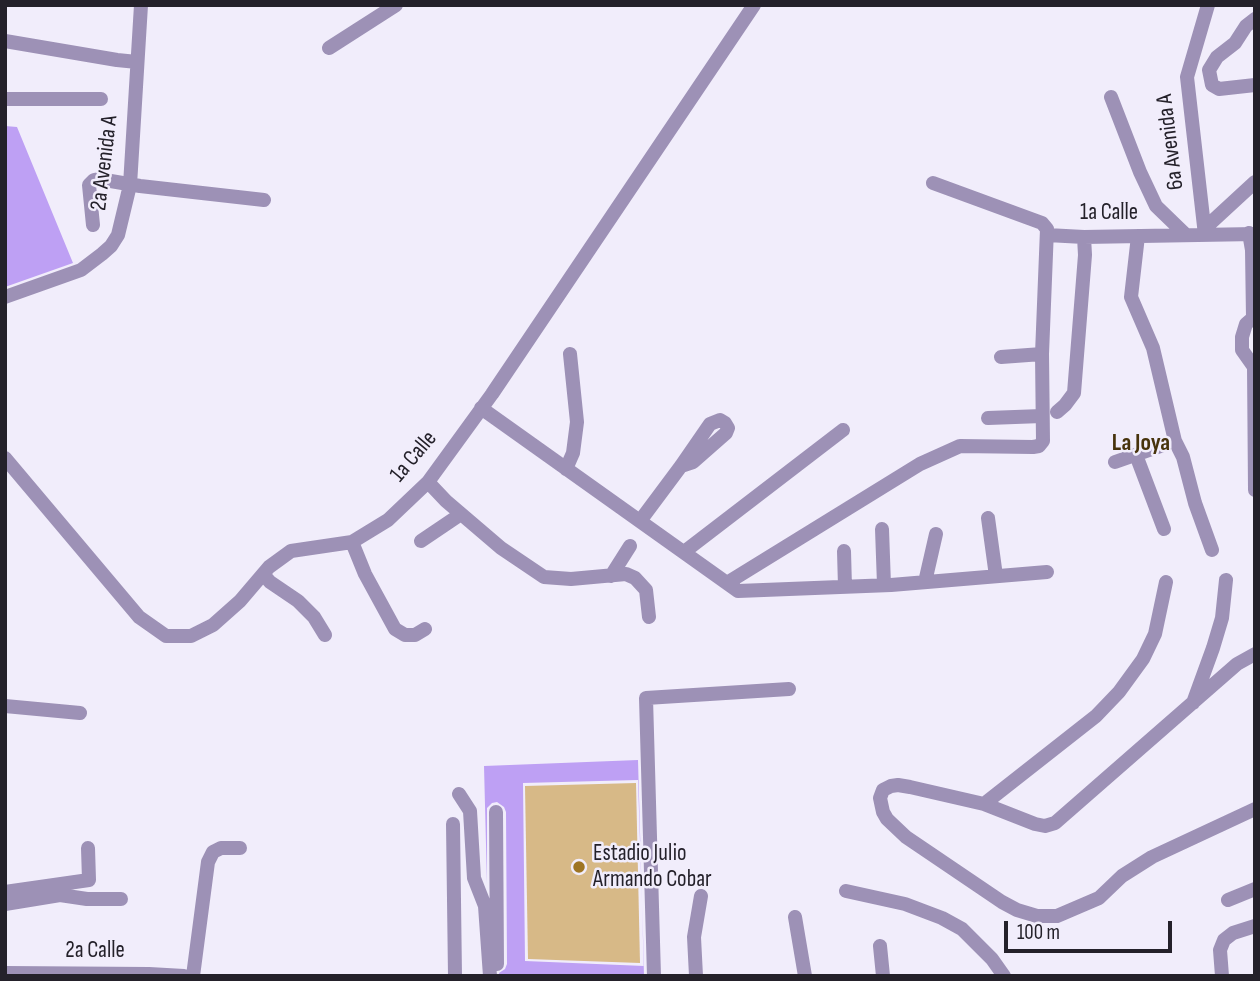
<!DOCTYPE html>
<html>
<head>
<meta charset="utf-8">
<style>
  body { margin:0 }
  #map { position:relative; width:1260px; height:981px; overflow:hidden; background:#f1edfb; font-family:"Sofia Sans Condensed",sans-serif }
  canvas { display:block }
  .frame { position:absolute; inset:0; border:7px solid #24212a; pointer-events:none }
  .scale { position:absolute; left:1004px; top:921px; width:168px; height:32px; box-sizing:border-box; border:4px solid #24212a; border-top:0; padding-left:9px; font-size:21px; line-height:24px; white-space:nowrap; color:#24212a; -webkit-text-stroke:5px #f1edfb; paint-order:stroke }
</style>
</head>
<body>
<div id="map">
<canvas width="1260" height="981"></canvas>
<div class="frame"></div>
<div class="scale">100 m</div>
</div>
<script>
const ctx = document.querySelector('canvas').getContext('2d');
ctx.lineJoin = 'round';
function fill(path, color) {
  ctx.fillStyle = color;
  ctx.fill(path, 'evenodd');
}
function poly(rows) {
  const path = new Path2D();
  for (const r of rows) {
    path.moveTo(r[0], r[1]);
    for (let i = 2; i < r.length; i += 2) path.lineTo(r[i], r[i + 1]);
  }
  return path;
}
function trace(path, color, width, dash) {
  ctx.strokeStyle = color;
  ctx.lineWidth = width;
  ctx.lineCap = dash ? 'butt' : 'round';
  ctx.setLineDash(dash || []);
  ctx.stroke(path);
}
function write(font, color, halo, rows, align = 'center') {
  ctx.font = font + ' "Sofia Sans Condensed",sans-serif';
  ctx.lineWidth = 5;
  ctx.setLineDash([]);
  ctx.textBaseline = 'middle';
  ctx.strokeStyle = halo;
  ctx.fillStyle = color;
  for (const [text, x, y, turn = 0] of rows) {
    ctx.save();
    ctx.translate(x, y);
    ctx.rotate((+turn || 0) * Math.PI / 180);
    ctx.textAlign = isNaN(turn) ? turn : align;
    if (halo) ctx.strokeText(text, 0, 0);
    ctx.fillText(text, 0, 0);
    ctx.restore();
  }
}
const green = poly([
  [636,783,640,963,528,959,525,786]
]);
const building = poly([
  [5,126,17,127,73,263,5,287],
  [638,760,644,976,500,976,499,973,505,969,507,964,506,812,504,807,497,802,492,803,487,808,487,884,484,766],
  [638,780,644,966,525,961,523,783]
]);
const minor = poly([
  [1255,19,1246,26,1235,43,1217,57,1209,70,1212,85,1219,89,1255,85],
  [5,41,117,60,137,62],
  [329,48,396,5],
  [1111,97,1140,172,1156,206,1186,235],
  [5,99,101,99],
  [93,225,89,185,94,180,99,179,140,186,264,200],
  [1204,229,1255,182],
  [1249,233,1252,250,1253,318,1246,324,1242,337,1242,350,1254,367,1255,490],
  [1047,235,1084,237,1255,234],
  [1205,235,1187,77,1208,5],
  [1138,236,1131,297,1153,348,1175,441,1183,457,1195,503,1212,550],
  [5,297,81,270,102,254,111,246,118,235,130,185,141,5],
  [1001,357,1042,354],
  [481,408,738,591,891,585,1047,572],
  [1057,412,1065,405,1074,393,1085,255,1084,237],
  [988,418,1042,416],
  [1136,455,1164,529],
  [5,458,139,617,166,636,191,636,213,625,240,601,269,567,291,551,352,542,388,520,428,482,492,394,754,5],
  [1115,462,1175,441],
  [566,469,573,453,577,422,570,354],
  [428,482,446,501,501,548,544,577,571,579,626,574,635,578,646,590,649,617],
  [988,518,996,576],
  [640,521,681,466,710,424,720,420,725,423,728,428,726,433,693,462,681,466],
  [882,529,884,585],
  [421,541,461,514],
  [352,542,365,574,395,629,405,635,415,635,425,629],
  [844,551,845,587],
  [684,552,843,430],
  [263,574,270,582,298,601,314,617,325,635],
  [611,576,630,546],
  [925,582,936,534],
  [727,583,920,464,960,446,1033,447,1039,446,1043,441,1042,354,1047,229,1042,223,933,183],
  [1255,654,1237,664,1055,823,1045,826,1035,824,984,804,910,787,898,785,891,786,883,790,880,798,883,812,887,819,906,837,1002,902,1017,910,1037,916,1057,916,1099,898,1122,876,1152,857,1255,809],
  [1193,703,1213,648,1222,618,1226,580],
  [5,706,80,713],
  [459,794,470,811,474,878,485,906,490,976],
  [984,804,1096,716,1119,692,1143,659,1155,634,1166,582],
  [496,812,497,964],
  [453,824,455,976],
  [846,891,905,904,942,918,962,929,992,959,1004,976],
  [5,892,89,880,88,848],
  [1228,900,1255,889],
  [5,904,60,895,87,899,121,899],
  [795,917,805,976],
  [880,946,883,976],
  [5,973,149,974,184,976],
  [193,976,208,862,213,852,221,848,240,848],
  [654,976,646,698,789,689],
  [696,976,694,937,701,896],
  [1222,976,1220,950,1224,940,1233,933,1255,926]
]);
const markers = [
  [579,867,7,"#9e7524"]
];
const streetNames = [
  ["6a Avenida A",1171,142,-97],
  ["2a Avenida A",105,163,-83],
  ["1a Calle",1109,213],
  ["1a Calle",414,457,-50],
  ["2a Calle",95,951]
];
const poiNames = [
  ["Estadio Julio",593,854],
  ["Armando Cobar",593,880]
];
const neighbourhoodNames = [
  ["La Joya",1141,444]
];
fill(green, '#d7b987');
fill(building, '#bea0f4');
trace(minor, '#9d91b6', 14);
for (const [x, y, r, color] of markers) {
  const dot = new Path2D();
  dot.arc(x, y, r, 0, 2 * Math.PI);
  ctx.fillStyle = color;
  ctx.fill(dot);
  trace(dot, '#f1edfb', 2.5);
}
write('23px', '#24212a', '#f1edfb', streetNames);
write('23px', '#24212a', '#f1edfb', poiNames, 'left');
write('bold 24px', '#47330c', '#f1edfb', neighbourhoodNames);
</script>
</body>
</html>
